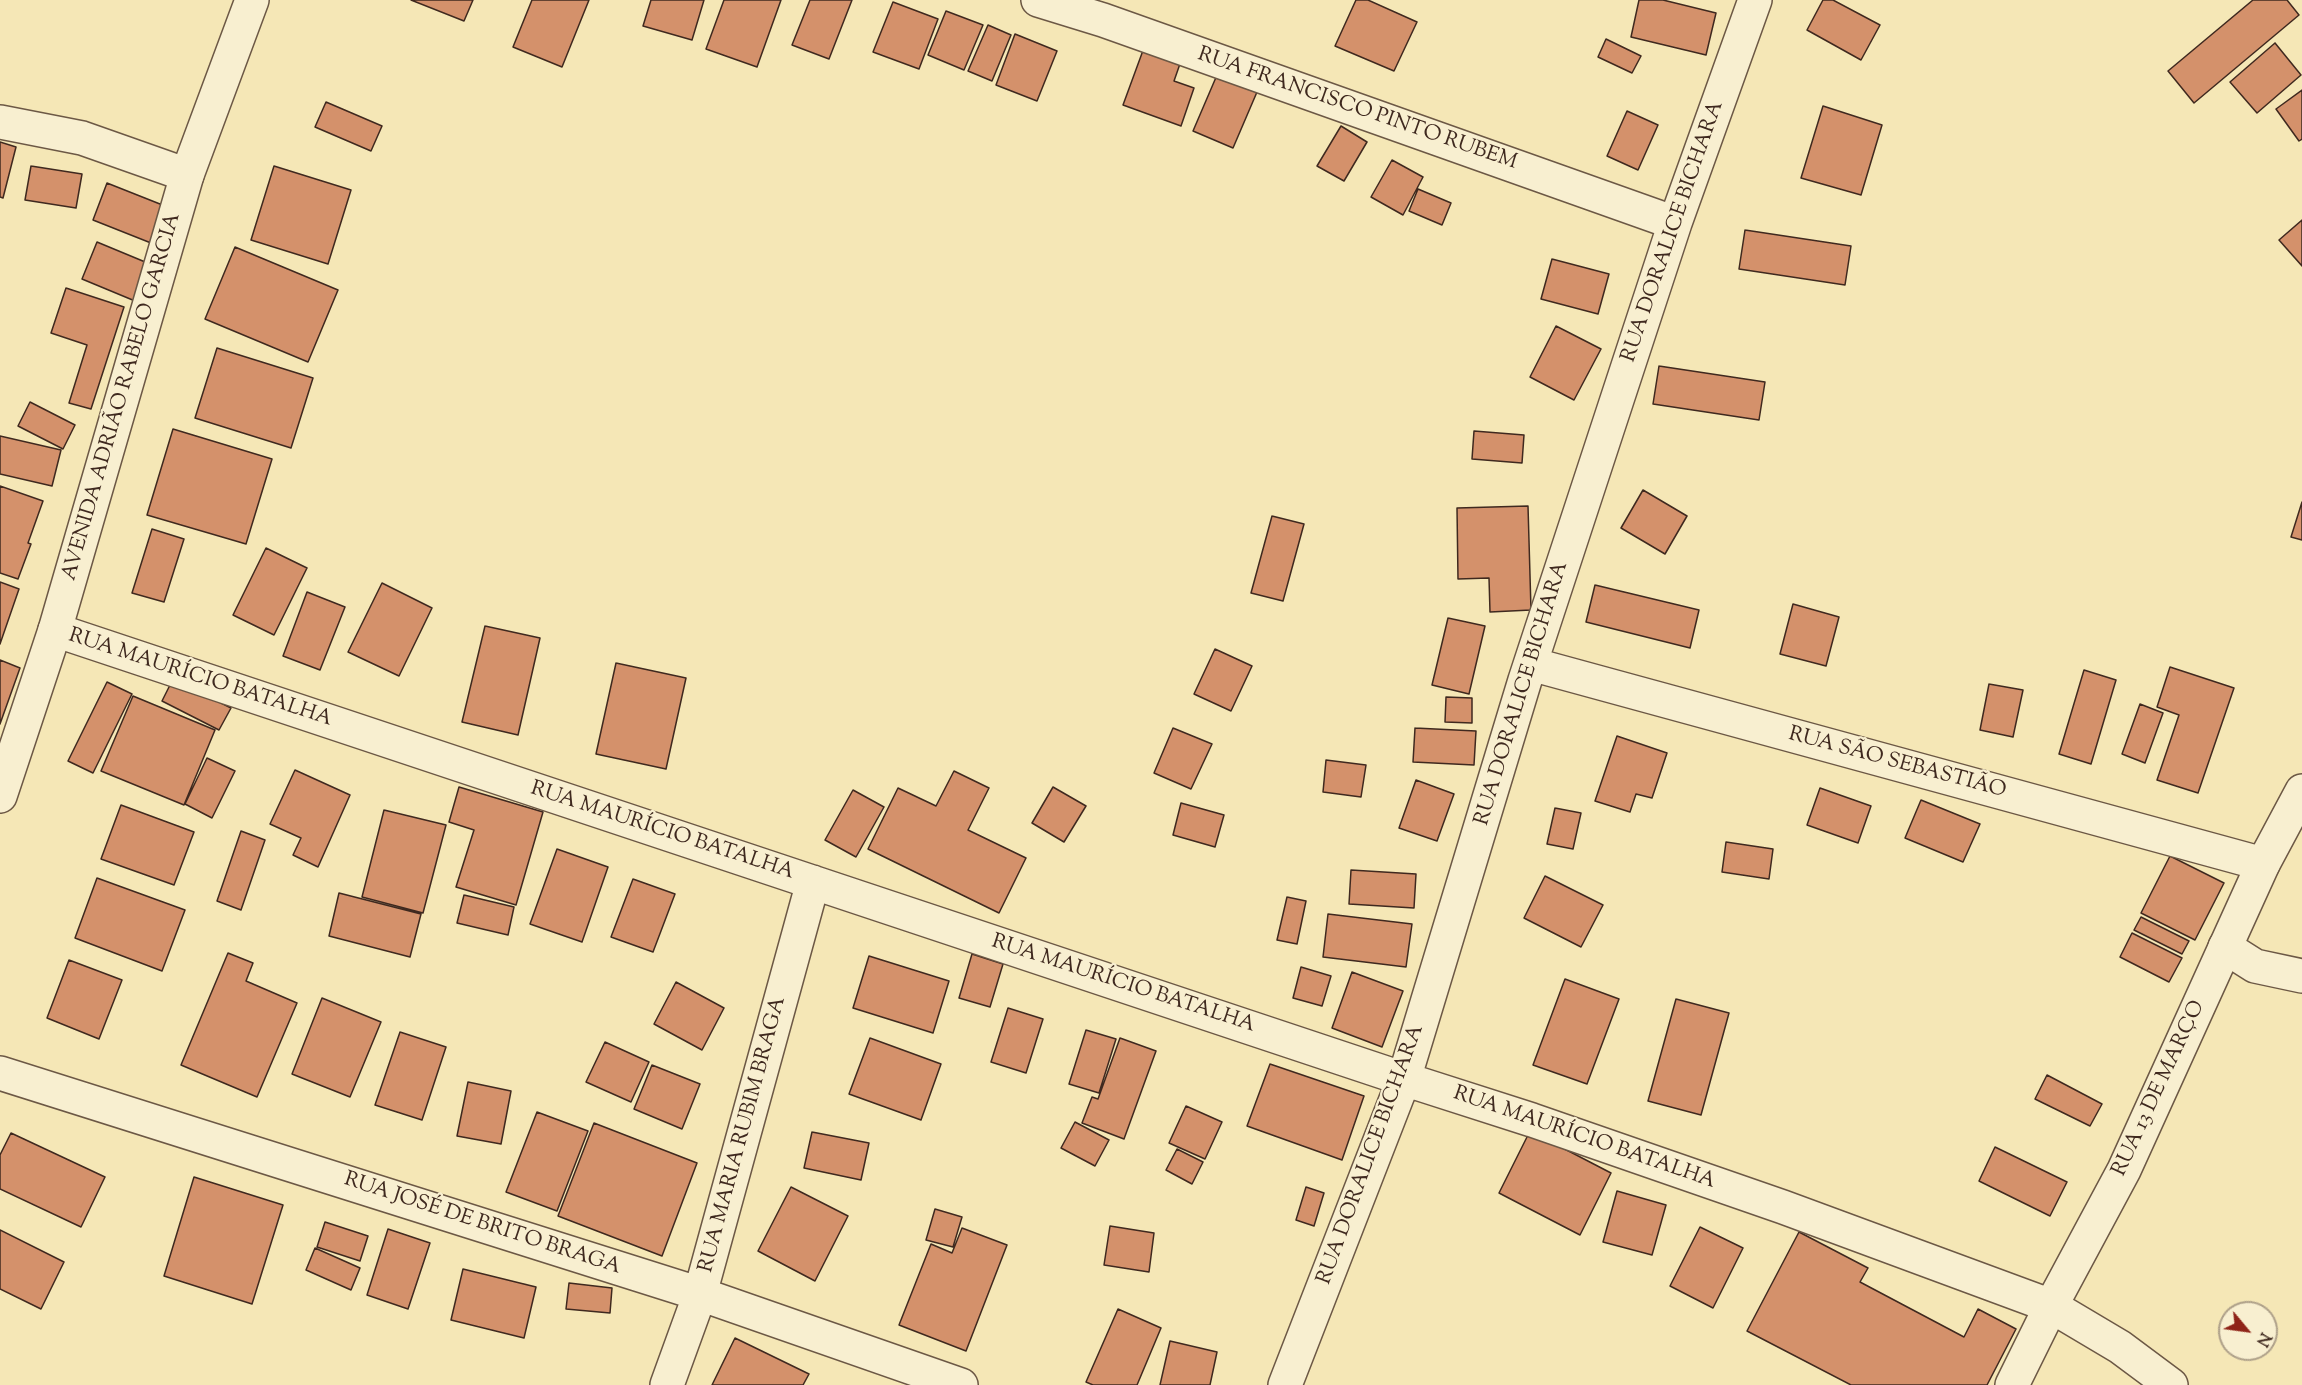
<!DOCTYPE html>
<html>
<head>
<meta charset="utf-8">
<style>
  body { margin:0 }
  #map { position:relative; width:2302px; height:1385px; overflow:hidden; background:#f5e7b6; font-family:"Sorts Mill Goudy",serif }
  canvas { display:block }
  .north { position:absolute; left:2218px; top:1301px; width:60px; height:60px; box-sizing:border-box; background:#f8efd0; border:2px solid #aea089; border-radius:50%; rotate:119deg; font-size:16px; font-weight:700; line-height:24px; text-align:center; color:#3f291f }
  .north::after { content:''; display:block; margin:auto; width:21px; height:27px; background:#8f2418; clip-path:polygon(50% 0,100% 100%,50% 72%,0 100%) }
</style>
</head>
<body>
<div id="map">
<canvas width="2302" height="1385"></canvas>
<div class="north">N</div>
</div>
<script>
const ctx = document.querySelector('canvas').getContext('2d');
ctx.lineJoin = 'round';
function fill(path, color) {
  ctx.fillStyle = color;
  ctx.fill(path, 'evenodd');
}
function poly(rows) {
  const path = new Path2D();
  for (const r of rows) {
    path.moveTo(r[0], r[1]);
    for (let i = 2; i < r.length; i += 2) path.lineTo(r[i], r[i + 1]);
  }
  return path;
}
function trace(path, color, width, dash) {
  ctx.strokeStyle = color;
  ctx.lineWidth = width;
  ctx.lineCap = dash ? 'butt' : 'round';
  ctx.setLineDash(dash || []);
  ctx.stroke(path);
}
function write(font, color, halo, rows, align = 'center') {
  ctx.font = font + ' "Sorts Mill Goudy",serif';
  ctx.lineWidth = 4.5;
  ctx.setLineDash([]);
  ctx.textBaseline = 'middle';
  ctx.strokeStyle = halo;
  ctx.fillStyle = color;
  for (const [text, x, y, turn = 0] of rows) {
    ctx.save();
    ctx.translate(x, y);
    ctx.rotate((+turn || 0) * Math.PI / 180);
    ctx.textAlign = isNaN(turn) ? turn : align;
    if (halo) ctx.strokeText(text, 0, 0);
    ctx.fillText(text, 0, 0);
    ctx.restore();
  }
}
const building = poly([
  [411,0,473,0,464,21,411,0],
  [532,0,589,0,562,67,513,47,532,0],
  [651,0,704,0,692,40,643,26,651,0],
  [724,0,781,0,757,67,706,49,724,0],
  [810,0,852,0,829,59,792,45,810,0],
  [1356,0,1368,0,1417,22,1394,71,1335,46,1356,0],
  [1639,0,1663,0,1716,13,1706,55,1631,37,1639,0],
  [1823,0,1833,0,1880,25,1861,60,1807,30,1823,0],
  [2253,0,2287,0,2299,15,2194,103,2168,71,2253,0],
  [893,2,938,19,919,69,873,52,893,2],
  [946,11,983,25,964,70,928,55,946,11],
  [988,25,1011,35,992,81,968,71,988,25],
  [1015,34,1057,51,1037,101,996,85,1015,34],
  [1606,39,1641,56,1632,73,1598,57,1606,39],
  [2275,43,2301,75,2257,113,2230,82,2275,43],
  [1145,45,1182,58,1174,81,1194,88,1181,126,1123,105,1145,45],
  [1220,68,1260,85,1233,148,1193,131,1220,68],
  [2302,90,2302,139,2299,141,2276,109,2302,90],
  [326,102,382,126,371,151,315,127,326,102],
  [1823,106,1882,125,1861,195,1801,178,1823,106],
  [1627,111,1658,125,1638,170,1607,156,1627,111],
  [1341,126,1367,142,1344,181,1317,166,1341,126],
  [0,142,16,147,3,198,0,197,0,142],
  [1392,160,1423,177,1403,215,1371,197,1392,160],
  [31,166,82,174,76,208,25,200,31,166],
  [274,166,351,190,328,264,251,240,274,166],
  [107,183,165,206,151,243,93,220,107,183],
  [1418,189,1451,203,1442,225,1409,211,1418,189],
  [2302,220,2302,266,2279,240,2302,220],
  [1745,230,1851,246,1845,285,1739,269,1745,230],
  [97,242,150,264,135,301,82,279,97,242],
  [235,247,338,290,308,362,205,319,235,247],
  [1552,259,1609,274,1598,314,1541,299,1552,259],
  [66,288,124,307,91,409,69,403,87,345,51,333,66,288],
  [1556,326,1601,349,1574,400,1530,377,1556,326],
  [217,348,313,378,291,448,195,418,217,348],
  [1659,366,1765,382,1759,420,1653,404,1659,366],
  [30,402,75,425,63,449,18,426,30,402],
  [173,429,272,459,246,544,147,515,173,429],
  [1474,431,1524,435,1522,463,1472,459,1474,431],
  [0,436,61,450,52,486,0,474,0,436],
  [0,486,43,501,28,543,31,544,18,579,0,573,0,486],
  [1643,490,1687,516,1665,554,1621,528,1643,490],
  [2302,502,2302,540,2291,537,2302,502],
  [1528,506,1531,610,1490,612,1489,578,1458,579,1457,508,1528,506],
  [1272,516,1304,524,1283,601,1251,593,1272,516],
  [152,529,184,539,164,602,132,593,152,529],
  [266,548,307,568,274,635,233,615,266,548],
  [0,582,19,589,0,644,0,582],
  [382,583,432,608,399,676,348,652,382,583],
  [1595,585,1699,610,1690,648,1586,622,1595,585],
  [307,592,345,607,320,670,283,656,307,592],
  [1793,604,1839,617,1826,666,1780,654,1793,604],
  [1448,618,1485,626,1469,694,1432,685,1448,618],
  [485,626,540,638,518,735,462,722,485,626],
  [1215,649,1252,666,1231,711,1194,694,1215,649],
  [0,660,20,668,0,724,0,660],
  [616,663,686,678,666,769,596,754,616,663],
  [2170,667,2234,688,2198,793,2157,780,2179,715,2157,707,2170,667],
  [2084,670,2116,680,2091,764,2059,754,2084,670],
  [173,679,231,708,219,730,162,701,173,679],
  [107,682,132,694,93,773,68,761,107,682],
  [1989,684,2023,690,2013,737,1980,730,1989,684],
  [133,696,215,730,184,805,101,771,133,696],
  [1446,697,1472,698,1472,723,1445,722,1446,697],
  [2140,704,2163,713,2145,763,2122,754,2140,704],
  [1173,728,1212,744,1191,789,1154,773,1173,728],
  [1415,728,1476,731,1474,765,1413,762,1415,728],
  [1617,736,1667,753,1652,798,1636,794,1630,812,1595,801,1617,736],
  [207,758,235,771,212,818,185,804,207,758],
  [1326,760,1366,765,1361,797,1323,792,1326,760],
  [295,770,350,795,318,867,293,855,301,838,270,824,295,770],
  [954,771,989,788,968,830,1026,858,999,913,868,849,898,788,936,806,954,771],
  [1416,780,1454,794,1437,841,1399,828,1416,780],
  [459,787,543,812,516,905,456,887,474,830,449,822,459,787],
  [1053,787,1086,806,1064,842,1032,823,1053,787],
  [1820,788,1871,806,1858,843,1807,825,1820,788],
  [853,790,884,807,856,857,825,840,853,790],
  [1921,800,1980,824,1963,862,1905,838,1921,800],
  [1181,803,1224,815,1215,847,1173,835,1181,803],
  [121,805,194,832,174,885,101,859,121,805],
  [1555,808,1581,813,1573,849,1547,844,1555,808],
  [384,810,446,825,423,913,362,897,384,810],
  [241,831,265,840,241,910,217,901,241,831],
  [1726,842,1773,849,1769,879,1722,872,1726,842],
  [557,849,608,867,582,942,530,924,557,849],
  [2170,856,2224,883,2195,940,2141,913,2170,856],
  [1351,870,1416,874,1414,908,1349,904,1351,870],
  [1545,876,1603,905,1581,947,1524,918,1545,876],
  [97,878,185,910,162,971,75,938,97,878],
  [633,879,675,894,653,952,611,937,633,879],
  [339,893,421,914,410,957,329,936,339,893],
  [464,895,514,907,508,935,457,923,464,895],
  [1287,897,1306,901,1297,944,1277,940,1287,897],
  [1328,914,1412,924,1406,967,1323,957,1328,914],
  [2141,917,2189,941,2182,954,2134,930,2141,917],
  [2132,933,2182,958,2169,982,2120,957,2132,933],
  [228,953,253,963,246,981,297,1003,257,1097,181,1065,228,953],
  [972,954,1003,964,990,1007,959,998,972,954],
  [869,956,949,981,933,1033,853,1008,869,956],
  [69,960,122,980,99,1039,47,1018,69,960],
  [1301,967,1331,976,1322,1006,1293,998,1301,967],
  [1352,972,1403,991,1382,1047,1332,1028,1352,972],
  [1565,979,1619,999,1587,1084,1533,1065,1565,979],
  [676,982,724,1008,702,1050,654,1024,676,982],
  [322,998,381,1022,350,1097,292,1074,322,998],
  [1676,999,1729,1013,1701,1115,1648,1101,1676,999],
  [1008,1008,1043,1019,1026,1073,991,1062,1008,1008],
  [1086,1030,1116,1039,1099,1093,1069,1084,1086,1030],
  [400,1032,446,1047,422,1120,375,1105,400,1032],
  [870,1038,941,1064,921,1120,849,1094,870,1038],
  [1120,1038,1156,1051,1124,1139,1082,1123,1092,1097,1098,1099,1120,1038],
  [605,1042,649,1062,631,1102,586,1082,605,1042],
  [1270,1064,1364,1096,1342,1160,1247,1126,1270,1064],
  [652,1065,700,1084,682,1129,634,1109,652,1065],
  [2047,1075,2102,1104,2090,1126,2035,1099,2047,1075],
  [468,1082,511,1091,501,1144,457,1136,468,1082],
  [1186,1106,1222,1122,1205,1159,1169,1143,1186,1106],
  [537,1112,588,1131,557,1211,506,1192,537,1112],
  [1075,1122,1109,1140,1095,1166,1061,1148,1075,1122],
  [594,1123,697,1163,662,1256,558,1216,594,1123],
  [1530,1131,1611,1173,1580,1235,1499,1193,1530,1131],
  [812,1132,869,1143,861,1180,804,1168,812,1132],
  [11,1133,105,1177,81,1227,0,1189,0,1155,11,1133],
  [1995,1147,2067,1182,2050,1216,1979,1181,1995,1147],
  [1177,1149,1203,1162,1192,1184,1166,1170,1177,1149],
  [194,1177,283,1205,252,1304,164,1276,194,1177],
  [791,1187,848,1216,815,1281,758,1251,791,1187],
  [1306,1187,1324,1193,1314,1226,1296,1220,1306,1187],
  [1617,1191,1666,1205,1652,1255,1603,1242,1617,1191],
  [935,1209,962,1217,953,1247,926,1240,935,1209],
  [325,1222,368,1236,360,1261,317,1247,325,1222],
  [1110,1226,1154,1233,1149,1272,1104,1265,1110,1226],
  [1700,1227,1743,1248,1713,1308,1670,1286,1700,1227],
  [962,1228,1007,1245,966,1351,899,1325,931,1244,952,1253,962,1228],
  [388,1229,430,1243,408,1309,367,1295,388,1229],
  [0,1230,64,1262,41,1309,0,1289,0,1230],
  [1799,1232,1868,1268,1860,1282,1964,1337,1978,1309,2016,1329,1987,1385,1851,1385,1747,1331,1799,1232],
  [315,1248,360,1268,351,1290,306,1270,315,1248],
  [463,1269,536,1287,524,1338,451,1320,463,1269],
  [569,1283,612,1288,610,1313,566,1309,569,1283],
  [1118,1309,1161,1328,1137,1385,1093,1385,1086,1382,1118,1309],
  [735,1338,809,1374,803,1385,712,1385,735,1338],
  [1170,1341,1217,1352,1210,1385,1160,1385,1170,1341]
]);
const minor = poly([
  [1038,0,1103,20,1675,223],
  [0,122,82,138,187,175],
  [55,630,1404,1079,1532,1120,1783,1207,2051,1306,2120,1347,2171,1385],
  [1531,664,2263,864],
  [2225,947,2255,966,2302,976],
  [0,1073,700,1294,961,1385],
  [667,1385,700,1294,813,882],
  [1285,1385,1404,1079,1525,680,1675,223,1755,0]
]);
const tertiary = poly([
  [0,796,55,630,187,175,252,0],
  [2012,1385,2051,1306,2124,1170,2263,864,2302,791]
]);
const streetNames = [
  ["RUA FRANCISCO PINTO RUBEM",1357,110,19],
  ["RUA DORALICE BICHARA",1674,232,-71],
  ["AVENIDA ADRIÃO RABELO GARCIA",123,397,-74],
  ["RUA MAURÍCIO BATALHA",200,679,18],
  ["RUA DORALICE BICHARA",1523,694,-73],
  ["RUA SÃO SEBASTIÃO",1897,764,15],
  ["RUA MAURÍCIO BATALHA",662,832,18],
  ["RUA MAURÍCIO BATALHA",1123,985,18],
  ["RUA 13 DE MARÇO",2160,1089,-65],
  ["RUA MARIA RUBIM BRAGA",744,1135,-75],
  ["RUA MAURÍCIO BATALHA",1584,1139,19],
  ["RUA DORALICE BICHARA",1372,1155,-70],
  ["RUA JOSÉ DE BRITO BRAGA",482,1225,18]
];
fill(building, '#d4916b');
trace(building, '#3f291f', 1.5);
trace(minor, '#6c5845', 36);
trace(tertiary, '#6c5845', 36);
trace(minor, '#f8efd0', 33);
trace(tertiary, '#f8efd0', 33);
write('21px', '#3f291f', '#f8efd0', streetNames);
</script>
</body>
</html>
